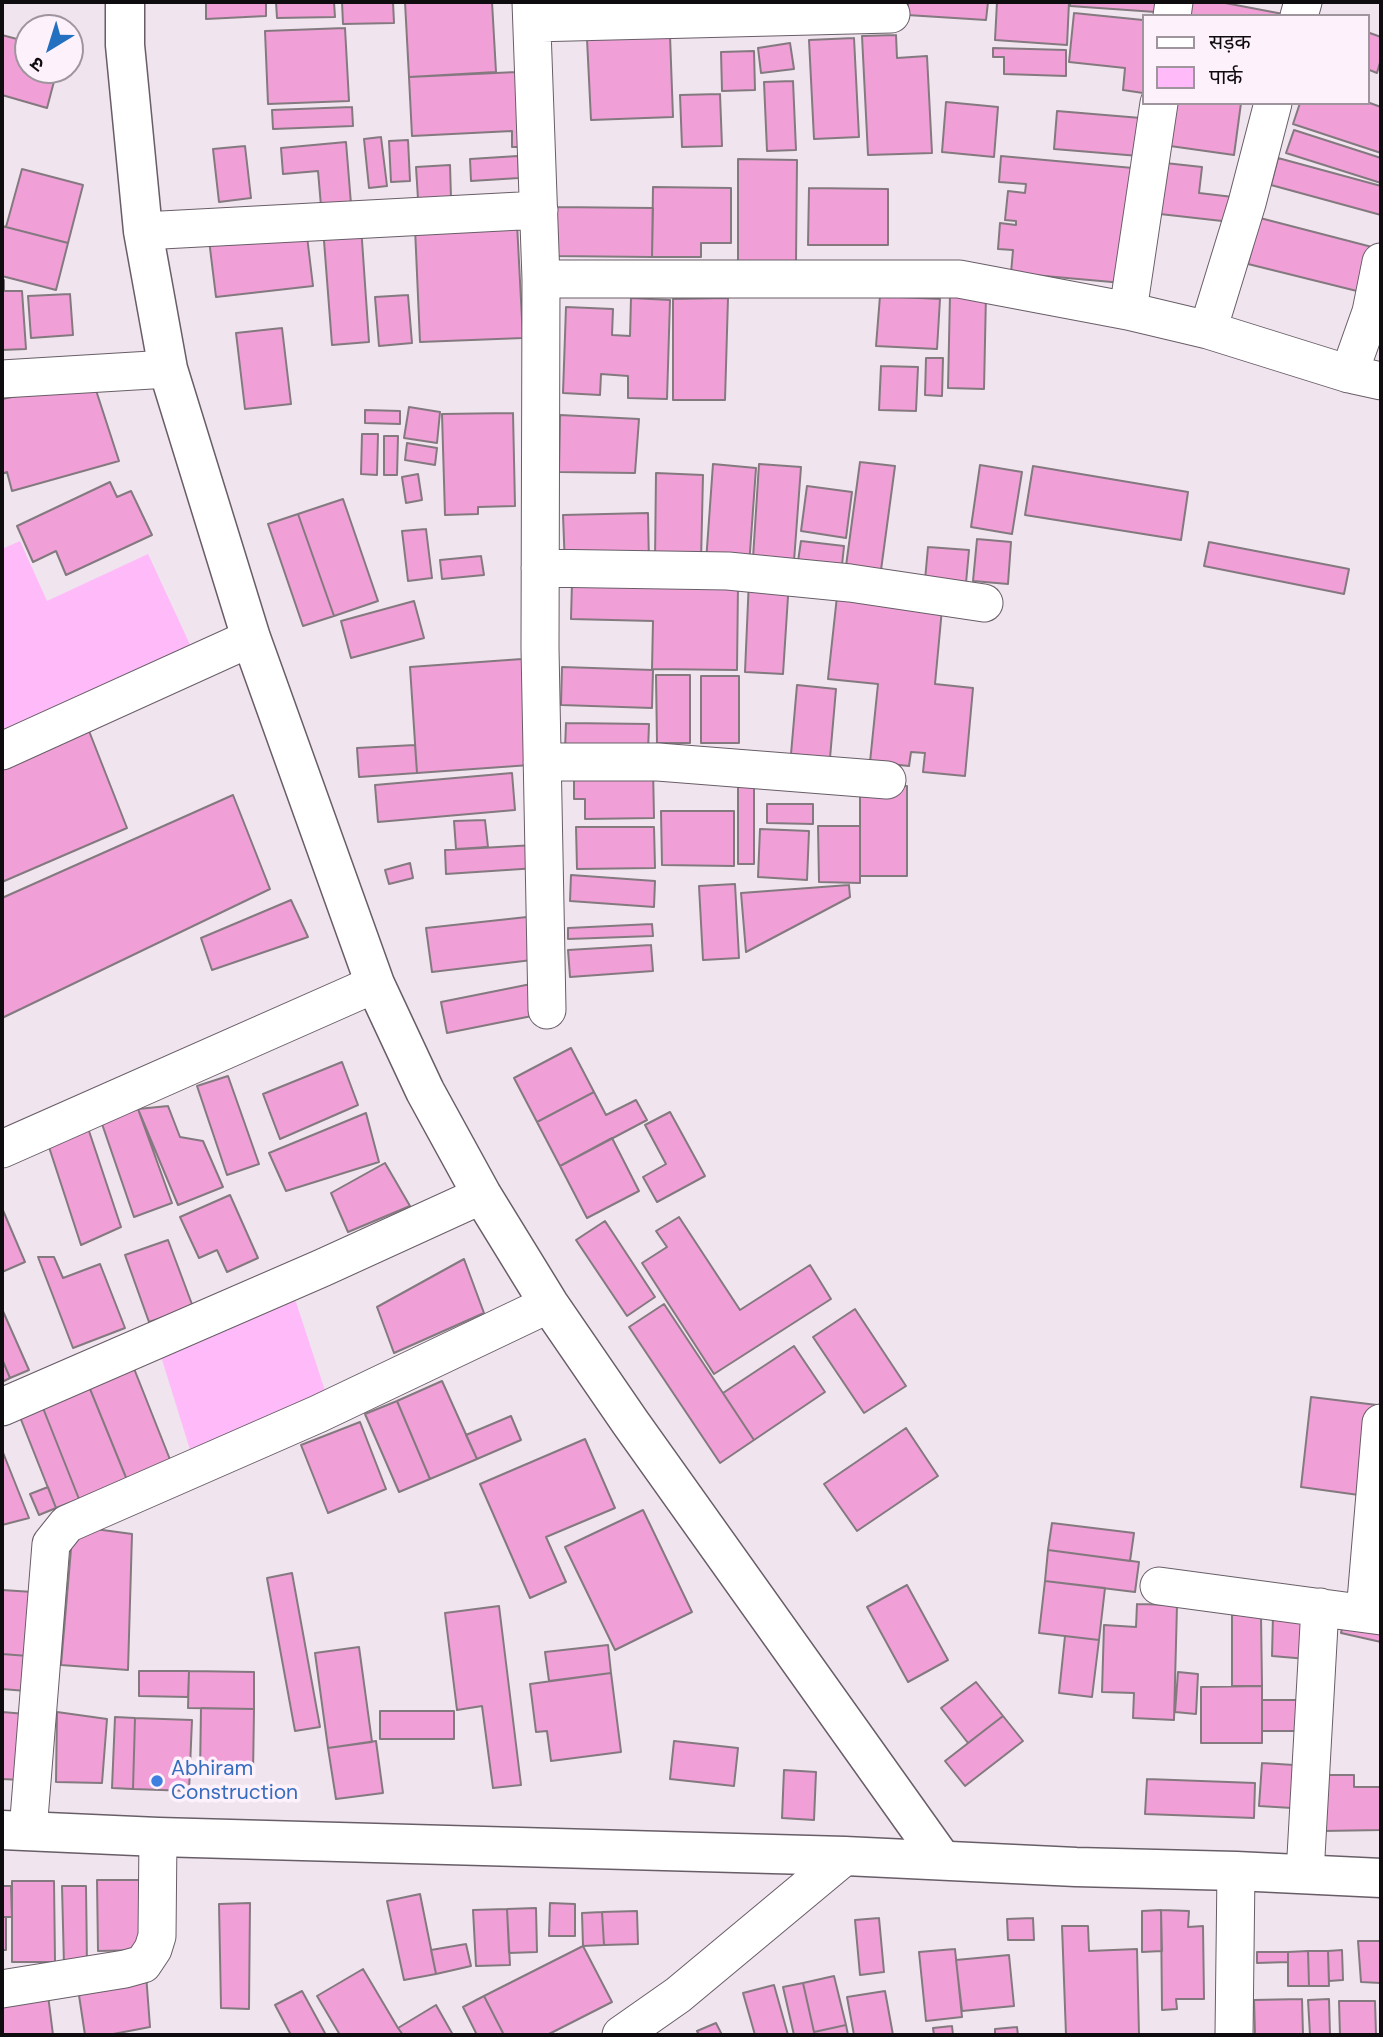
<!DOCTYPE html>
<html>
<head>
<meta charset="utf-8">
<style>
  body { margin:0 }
  #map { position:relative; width:1383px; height:2037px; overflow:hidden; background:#f0e4ee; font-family:"DM Sans","Noto Sans Devanagari",sans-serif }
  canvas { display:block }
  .frame { position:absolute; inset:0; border:4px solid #0f0c0f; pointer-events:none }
  .legend { position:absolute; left:1142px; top:14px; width:228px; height:91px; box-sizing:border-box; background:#fdf1fc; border:2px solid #9e959d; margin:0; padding:9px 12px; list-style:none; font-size:21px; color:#0f0c0f }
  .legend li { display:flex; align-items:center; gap:14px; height:35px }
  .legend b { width:35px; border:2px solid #9e959d }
  .north { position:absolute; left:14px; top:14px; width:70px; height:70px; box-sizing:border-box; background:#fdf1fc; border:2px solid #9e959d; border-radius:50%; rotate:218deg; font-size:19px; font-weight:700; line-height:28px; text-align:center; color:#0f0c0f }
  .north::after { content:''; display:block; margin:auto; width:24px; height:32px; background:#2270bf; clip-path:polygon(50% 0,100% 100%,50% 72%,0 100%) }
</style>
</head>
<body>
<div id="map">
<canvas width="1383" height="2037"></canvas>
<div class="frame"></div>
<ul class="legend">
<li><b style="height:9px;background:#fff"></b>सड़क</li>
<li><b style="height:19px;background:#ffbbf9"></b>पार्क</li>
</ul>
<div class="north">उ</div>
</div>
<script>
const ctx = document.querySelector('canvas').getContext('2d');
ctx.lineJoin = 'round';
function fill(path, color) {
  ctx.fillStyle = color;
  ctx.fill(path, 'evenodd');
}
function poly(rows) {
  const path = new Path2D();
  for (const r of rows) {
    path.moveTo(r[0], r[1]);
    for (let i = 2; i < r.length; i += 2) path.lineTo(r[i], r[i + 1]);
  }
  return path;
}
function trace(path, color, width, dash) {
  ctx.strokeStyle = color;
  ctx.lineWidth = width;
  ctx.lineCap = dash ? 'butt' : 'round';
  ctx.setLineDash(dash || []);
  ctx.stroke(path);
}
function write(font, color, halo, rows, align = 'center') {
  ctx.font = font + ' "DM Sans",sans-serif';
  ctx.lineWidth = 7;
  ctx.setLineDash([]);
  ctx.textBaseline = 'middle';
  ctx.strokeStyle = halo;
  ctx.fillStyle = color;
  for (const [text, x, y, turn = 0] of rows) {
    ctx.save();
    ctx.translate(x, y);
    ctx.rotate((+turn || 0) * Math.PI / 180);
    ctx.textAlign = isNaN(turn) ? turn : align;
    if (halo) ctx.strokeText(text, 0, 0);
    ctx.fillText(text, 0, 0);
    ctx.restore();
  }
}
const green = poly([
  [20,541,47,601,148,554,193,651,2,737,2,549],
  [295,1299,332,1412,196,1469,159,1350]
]);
const building = poly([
  [206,2,266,2,266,16,206,19,206,2],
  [276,2,334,2,335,17,277,18,276,2],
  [342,2,393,2,394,23,343,24,342,2],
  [405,2,492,2,496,72,409,77,405,2],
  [908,2,988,2,986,20,907,15,908,2],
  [997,2,1069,2,1067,45,995,40,997,2],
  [1070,2,1171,2,1170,13,1070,6,1070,2],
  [1191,2,1220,2,1283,14,1283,16,1188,16,1191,2],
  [1074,13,1143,20,1143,93,1123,90,1125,68,1069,62,1074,13],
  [345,28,349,101,268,104,265,31,345,28],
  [1367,32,1381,37,1381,59,1377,73,1367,69,1367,32],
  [2,35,28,42,28,70,57,70,47,108,2,95,2,35],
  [896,35,897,58,927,56,932,153,868,155,862,36,896,35],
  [670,36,673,117,591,120,587,39,670,36],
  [854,38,859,137,814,139,809,40,854,38],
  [790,43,794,69,761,73,758,48,790,43],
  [993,48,1066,50,1066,76,1004,74,1004,57,993,57,993,48],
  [754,51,755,90,722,91,721,52,754,51],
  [517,72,528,147,512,147,512,131,412,136,409,77,517,72],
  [793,81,796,150,767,151,764,82,793,81],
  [720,94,722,146,682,147,680,95,720,94],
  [946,102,998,107,994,157,942,152,946,102],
  [1367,102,1381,107,1381,153,1293,124,1300,103,1367,102],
  [1169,103,1241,103,1234,155,1163,145,1169,103],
  [352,107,353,126,273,129,272,110,352,107],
  [1057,111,1141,118,1139,156,1054,149,1057,111],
  [1294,130,1381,158,1381,183,1286,153,1294,130],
  [381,137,387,186,369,188,364,139,381,137],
  [408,140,410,181,391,182,389,141,408,140],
  [346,142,351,204,321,206,318,171,283,174,281,148,346,142],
  [245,146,251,198,219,202,213,149,245,146],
  [518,156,519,178,471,181,470,159,518,156],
  [1001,156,1133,168,1123,283,1011,273,1013,250,998,249,1000,223,1016,225,1016,221,1005,220,1008,191,1025,193,1026,184,999,182,1001,156],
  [1278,158,1381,186,1381,215,1271,185,1278,158],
  [738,159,797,160,796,263,738,263,738,159],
  [1156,162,1202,167,1199,193,1233,197,1231,222,1151,213,1156,162],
  [450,165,451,198,418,199,416,167,450,165],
  [22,169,83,185,68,243,6,227,22,169],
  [653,187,731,188,731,243,701,243,701,257,652,257,653,187],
  [809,188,888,189,888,245,808,245,809,188],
  [554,207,653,208,652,257,553,256,554,207],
  [1260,218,1372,247,1361,292,1248,264,1260,218],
  [517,224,523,338,420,342,415,228,517,224],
  [2,226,68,243,56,290,2,276,2,226],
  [361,226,369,342,332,345,323,228,361,226],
  [306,228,313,286,216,297,209,240,306,228],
  [2,280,4,280,4,291,22,291,26,349,2,350,2,280],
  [70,294,73,335,31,338,28,296,70,294],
  [950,294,986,294,984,389,948,388,950,294],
  [408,295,412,343,379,346,375,297,408,295],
  [880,296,940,299,937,349,876,346,880,296],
  [631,298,670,300,667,399,628,398,628,376,601,374,600,395,563,393,566,307,613,309,612,335,630,336,631,298],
  [728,298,725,400,673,400,673,299,728,298],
  [282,328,291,404,245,409,236,333,282,328],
  [926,358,943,358,942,396,925,395,926,358],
  [881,366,918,367,916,411,879,410,881,366],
  [93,381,119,461,12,491,7,472,2,474,2,399,93,381],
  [409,407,440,412,437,443,404,438,409,407],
  [365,410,400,411,400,424,365,423,365,410],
  [513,413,515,506,478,507,478,514,445,515,442,414,513,413],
  [560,415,639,419,635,473,559,472,560,415],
  [362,434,378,434,377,475,361,474,362,434],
  [384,436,398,436,397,475,384,475,384,436],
  [407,443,437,448,435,465,405,460,407,443],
  [860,462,895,466,881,570,846,566,860,462],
  [713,464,756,468,749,566,706,562,713,464],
  [759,464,801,467,794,561,753,558,759,464],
  [980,465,1022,472,1012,534,971,527,980,465],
  [1033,466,1188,492,1181,540,1025,515,1033,466],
  [656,473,703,475,701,562,655,561,656,473],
  [418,474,422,500,406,503,402,477,418,474],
  [110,482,117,497,131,491,152,535,66,575,56,551,33,562,17,526,110,482],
  [807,486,852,492,846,538,801,531,807,486],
  [343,499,378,601,334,616,298,514,343,499],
  [648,513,649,564,565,567,563,515,648,513],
  [298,514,334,616,303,626,268,524,298,514],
  [426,529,432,578,408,581,402,531,426,529],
  [977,539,1011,542,1008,584,973,581,977,539],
  [801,541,844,546,841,575,797,568,801,541],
  [1209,542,1349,569,1344,594,1204,566,1209,542],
  [928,547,969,550,966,583,925,580,928,547],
  [481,556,484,575,442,579,440,560,481,556],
  [749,579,789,581,783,674,745,672,749,579],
  [572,582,738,584,737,670,652,669,653,621,571,619,572,582],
  [838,587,943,598,935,684,973,688,965,776,923,772,925,753,911,752,909,766,870,762,878,684,828,679,838,587],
  [414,601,424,638,351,658,341,621,414,601],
  [522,659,530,765,417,773,410,667,522,659],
  [562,667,653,670,652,708,561,705,562,667],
  [656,675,690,675,690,743,657,743,656,675],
  [701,676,739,676,739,743,701,743,701,676],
  [797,685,836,689,830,758,791,754,797,685],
  [566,723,649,724,648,751,565,750,566,723],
  [89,731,127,828,2,882,2,768,89,731],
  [415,745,417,773,359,777,357,748,415,745],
  [653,768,654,818,585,819,585,799,574,799,574,769,653,768],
  [738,772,754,772,754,864,738,864,738,772],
  [512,773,515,810,378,822,375,785,512,773],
  [860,786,907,786,907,876,860,876,860,786],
  [233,795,270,889,2,1018,2,898,233,795],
  [767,804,813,804,813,824,767,823,767,804],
  [661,811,734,811,734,866,662,865,661,811],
  [485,820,488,847,456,849,454,821,485,820],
  [818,826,860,826,860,883,819,882,818,826],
  [576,827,654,827,655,868,577,869,576,827],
  [760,829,809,831,807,880,758,877,760,829],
  [535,845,537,868,446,874,445,850,535,845],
  [410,863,413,878,389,884,385,870,410,863],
  [571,875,655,881,654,907,570,901,571,875],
  [735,884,739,958,703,960,699,886,735,884],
  [849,885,850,897,746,952,741,893,849,885],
  [291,900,308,937,212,970,201,938,291,900],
  [527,917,532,960,432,972,426,928,527,917],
  [652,924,653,936,568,939,568,928,652,924],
  [651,945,653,971,570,977,568,950,651,945],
  [531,984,537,1015,447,1033,441,1002,531,984],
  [571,1048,594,1092,537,1122,514,1078,571,1048],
  [342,1062,358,1105,280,1139,263,1094,342,1062],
  [228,1076,259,1164,227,1175,197,1086,228,1076],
  [594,1092,606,1115,636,1100,647,1120,560,1166,537,1122,594,1092],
  [168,1106,180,1137,203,1141,223,1187,178,1205,138,1109,168,1106],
  [138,1109,172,1203,134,1217,101,1121,138,1109],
  [670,1112,705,1176,657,1202,643,1177,666,1164,645,1125,670,1112],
  [366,1113,379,1162,286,1191,269,1153,366,1113],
  [88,1128,121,1227,81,1245,47,1141,88,1128],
  [612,1138,639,1191,587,1218,560,1166,612,1138],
  [385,1163,410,1206,348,1232,331,1193,385,1163],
  [230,1195,258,1258,227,1272,217,1250,199,1258,180,1217,230,1195],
  [2,1208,25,1262,2,1272,2,1208],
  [679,1217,740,1310,810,1265,831,1299,714,1374,642,1263,667,1247,656,1231,679,1217],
  [605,1221,655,1297,627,1316,576,1240,605,1221],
  [168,1240,193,1307,149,1322,125,1255,168,1240],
  [38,1257,54,1257,63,1278,100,1264,125,1328,73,1348,38,1257],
  [464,1259,484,1313,394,1353,377,1307,464,1259],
  [664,1304,754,1440,720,1463,629,1327,664,1304],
  [2,1309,29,1370,10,1378,2,1359,2,1309],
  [855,1309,906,1386,864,1413,813,1337,855,1309],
  [794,1346,825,1392,754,1440,723,1393,794,1346],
  [2,1359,10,1378,2,1382,2,1359],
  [133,1366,171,1462,127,1480,88,1384,133,1366],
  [442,1381,477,1459,430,1479,397,1401,442,1381],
  [88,1384,127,1480,79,1499,41,1403,88,1384],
  [1311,1397,1377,1405,1366,1496,1301,1487,1311,1397],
  [397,1401,430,1479,399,1492,365,1414,397,1401],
  [41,1403,79,1499,56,1508,18,1412,41,1403],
  [511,1416,521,1440,477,1459,466,1435,511,1416],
  [360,1422,386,1489,328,1513,301,1445,360,1422],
  [906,1428,938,1476,857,1531,824,1484,906,1428],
  [585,1439,615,1508,546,1537,566,1582,530,1598,480,1484,585,1439],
  [2,1450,29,1518,2,1525,2,1450],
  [48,1487,56,1508,39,1515,30,1494,48,1487],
  [643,1510,692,1612,615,1650,565,1547,643,1510],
  [1052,1523,1134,1533,1130,1561,1048,1550,1052,1523],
  [73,1526,132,1534,128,1670,61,1665,73,1526],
  [1048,1550,1139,1562,1135,1592,1045,1581,1048,1550],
  [292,1573,320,1727,295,1731,267,1578,292,1573],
  [1045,1581,1105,1588,1099,1640,1039,1633,1045,1581],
  [907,1585,948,1660,908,1682,867,1607,907,1585],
  [2,1590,33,1592,28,1656,2,1654,2,1590],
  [1137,1604,1177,1605,1174,1720,1133,1718,1134,1693,1102,1692,1104,1625,1136,1627,1137,1604],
  [499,1606,521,1785,493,1788,482,1706,457,1710,445,1613,499,1606],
  [1345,1614,1381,1622,1381,1642,1341,1633,1345,1614],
  [1232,1615,1261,1615,1262,1686,1232,1686,1232,1615],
  [1273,1615,1309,1616,1307,1659,1272,1656,1273,1615],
  [1065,1636,1099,1640,1092,1697,1059,1693,1065,1636],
  [608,1645,611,1673,549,1681,545,1652,608,1645],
  [359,1647,372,1742,328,1748,315,1653,359,1647],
  [2,1654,28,1656,26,1691,2,1689,2,1654],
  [139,1671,189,1671,188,1697,139,1696,139,1671],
  [189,1671,254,1672,254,1709,188,1708,189,1671],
  [1178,1672,1198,1674,1196,1714,1175,1712,1178,1672],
  [611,1673,621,1752,551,1761,547,1731,536,1732,530,1684,611,1673],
  [976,1682,1003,1716,968,1743,941,1708,976,1682],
  [1262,1686,1262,1743,1201,1743,1201,1687,1262,1686],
  [1262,1700,1306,1700,1306,1731,1262,1731,1262,1700],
  [201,1708,254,1709,253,1775,200,1774,201,1708],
  [380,1711,454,1711,454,1739,380,1739,380,1711],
  [2,1712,26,1714,21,1780,2,1779,2,1712],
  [57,1712,107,1719,102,1783,56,1782,57,1712],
  [1003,1716,1023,1741,965,1786,945,1761,1003,1716],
  [115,1717,135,1718,133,1789,112,1788,115,1717],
  [135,1718,192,1720,189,1791,133,1789,135,1718],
  [376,1741,383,1793,336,1799,328,1748,376,1741],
  [674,1741,738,1748,734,1786,670,1779,674,1741],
  [1262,1763,1294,1765,1292,1808,1259,1806,1262,1763],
  [784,1770,816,1772,814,1820,782,1818,784,1770],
  [1323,1775,1354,1775,1354,1787,1381,1787,1381,1830,1323,1831,1323,1775],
  [1147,1779,1255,1783,1254,1818,1145,1814,1147,1779],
  [97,1880,139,1880,141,1950,98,1951,97,1880],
  [12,1881,54,1881,55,1962,12,1962,12,1881],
  [2,1886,11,1886,12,1917,2,1917,2,1886],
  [62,1886,86,1886,87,1966,64,1966,62,1886],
  [420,1894,436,1974,404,1980,387,1901,420,1894],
  [250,1903,249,2009,221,2008,219,1904,250,1903],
  [550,1903,575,1904,575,1936,549,1936,550,1903],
  [536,1908,537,1952,509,1953,507,1909,536,1908],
  [507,1909,510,1965,476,1966,473,1910,507,1909],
  [1161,1910,1189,1911,1188,1927,1203,1926,1204,1999,1176,1999,1177,2009,1162,2010,1161,1910],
  [1161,1910,1162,1951,1142,1952,1142,1911,1161,1910],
  [637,1911,638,1944,604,1945,602,1912,637,1911],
  [602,1912,604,1945,583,1946,582,1913,602,1912],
  [2,1917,6,1917,6,1950,2,1950,2,1917],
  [879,1918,884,1972,860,1975,855,1920,879,1918],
  [1033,1918,1034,1940,1008,1940,1007,1919,1033,1918],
  [1062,1926,1088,1926,1089,1951,1137,1949,1139,2035,1066,2035,1062,1926],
  [1358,1941,1381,1941,1381,1983,1361,1982,1358,1941],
  [466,1944,471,1966,436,1974,431,1950,466,1944],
  [583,1946,612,2002,547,2035,504,2035,484,1996,583,1946],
  [955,1949,962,2017,926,2021,919,1952,955,1949],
  [1342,1950,1343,1980,1329,1981,1328,1951,1342,1950],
  [1308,1951,1309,1986,1288,1986,1288,1952,1308,1951],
  [1308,1951,1328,1951,1329,1986,1309,1986,1308,1951],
  [1257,1952,1288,1952,1288,1962,1257,1963,1257,1952],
  [1009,1955,1014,2006,962,2011,956,1960,1009,1955],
  [363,1969,398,2028,403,2035,340,2035,317,1996,363,1969],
  [146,1974,150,2027,108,2035,85,2035,77,1982,146,1974],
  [834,1976,846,2025,814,2032,803,1983,834,1976],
  [803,1983,814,2032,815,2035,794,2035,783,1987,803,1983],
  [774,1985,788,2035,755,2035,743,1993,774,1985],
  [47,1987,53,2035,2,2035,2,1996,47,1987],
  [302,1991,326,2035,291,2035,275,2005,302,1991],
  [885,1991,893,2035,854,2035,847,1997,885,1991],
  [484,1996,504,2035,477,2035,463,2007,484,1996],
  [1302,1999,1303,2035,1255,2035,1254,2000,1302,1999],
  [1329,1999,1330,2035,1310,2035,1308,2000,1329,1999],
  [1339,2001,1375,2001,1376,2035,1340,2035,1339,2001],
  [436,2005,453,2035,403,2035,398,2028,436,2005],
  [716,2023,722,2035,699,2035,697,2031,716,2023],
  [846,2025,848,2035,815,2035,814,2032,846,2025],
  [952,2026,953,2035,934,2035,933,2028,952,2026],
  [1017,2027,1018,2035,995,2035,995,2029,1017,2027]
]);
const minor = poly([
  [531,2,541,279,959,279,1128,311,1208,330,1247,203,1273,103],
  [1172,16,1174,2],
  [1299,16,1303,2],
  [532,23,891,14],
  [143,231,539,210],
  [541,279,540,648,547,1010],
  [1128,311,1159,103],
  [1208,330,1349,374,1381,381],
  [1349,374,1371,312,1381,262],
  [2,379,168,369],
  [540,568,728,571,850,583,984,603],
  [2,751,251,638],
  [542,762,658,762,887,780],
  [2,1149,375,984],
  [2,1407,322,1268,482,1195],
  [1159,1586,1381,1616],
  [1365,1613,1381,1423],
  [28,1831,51,1544,67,1524,318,1414,549,1304],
  [1305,1874,1320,1607],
  [2,1989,125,1969,143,1964,153,1949,157,1936,158,1837],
  [621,2035,678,1995,845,1856],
  [1234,2035,1236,1871]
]);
const primary = poly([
  [125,2,125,45,143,231,168,369,251,638,375,984,425,1091,482,1195,549,1304,630,1422,942,1860]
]);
const trunk = poly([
  [2,1830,158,1837,845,1856,1076,1867,1236,1871,1381,1878]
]);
const markers = [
  [157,1781,7,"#3f7fe0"]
];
const shopNames = [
  ["Abhiram",171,1769],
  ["Construction",171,1793]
];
fill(green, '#ffbbf9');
fill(building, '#f0a0d6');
trace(building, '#857980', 2);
trace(minor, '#685e67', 39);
trace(primary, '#685e67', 41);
trace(trunk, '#685e67', 41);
trace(minor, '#fff', 37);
trace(primary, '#fff', 38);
trace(trunk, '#fff', 38);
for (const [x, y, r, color] of markers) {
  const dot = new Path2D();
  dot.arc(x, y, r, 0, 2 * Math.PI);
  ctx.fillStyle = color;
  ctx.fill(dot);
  trace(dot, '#fdf1fc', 2.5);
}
write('21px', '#366cbe', '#fdf1fc', shopNames, 'left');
</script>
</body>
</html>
